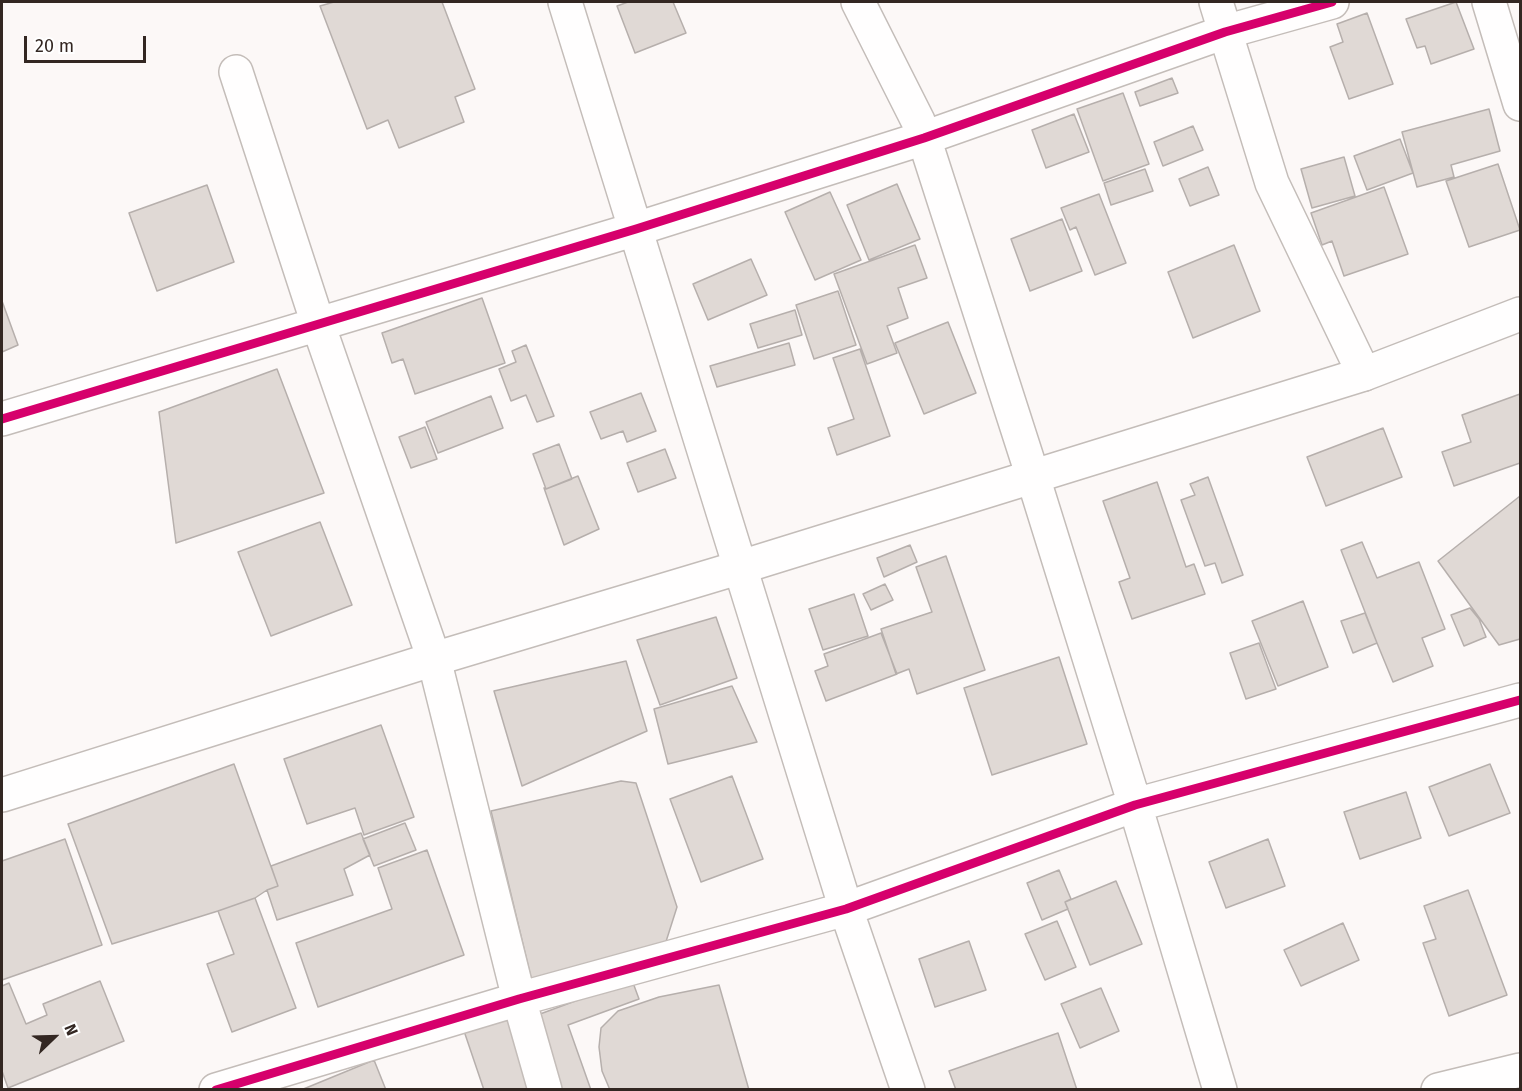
<!DOCTYPE html>
<html>
<head>
<meta charset="utf-8">
<style>
  body { margin:0 }
  #map { position:relative; width:1522px; height:1091px; overflow:hidden; background:#fcf8f7; font-family:"Fira Sans",sans-serif }
  canvas { display:block }
  .frame { position:absolute; inset:0; border:3px solid #332722; pointer-events:none }
  .north { position:absolute; left:24px; top:1007px; width:60px; height:60px; -webkit-text-stroke:4px #fff; paint-order:stroke; rotate:67deg; font-size:16px; font-weight:700; line-height:24px; text-align:center; color:#332722 }
  .north::after { content:''; display:block; margin:auto; width:21px; height:27px; background:#332722; clip-path:polygon(50% 0,100% 100%,50% 72%,0 100%) }
  .scale { position:absolute; left:24px; top:36px; width:122px; height:27px; box-sizing:border-box; border:3px solid #332722; border-top:0; padding-left:8px; font-size:18px; line-height:21px; white-space:nowrap; color:#332722; -webkit-text-stroke:4px #fff; paint-order:stroke }
</style>
</head>
<body>
<div id="map">
<canvas width="1522" height="1091"></canvas>
<div class="frame"></div>
<div class="north">N</div>
<div class="scale">20 m</div>
</div>
<script>
const ctx = document.querySelector('canvas').getContext('2d');
ctx.lineJoin = 'round';
function fill(path, color) {
  ctx.fillStyle = color;
  ctx.fill(path, 'evenodd');
}
function poly(rows) {
  const path = new Path2D();
  for (const r of rows) {
    path.moveTo(r[0], r[1]);
    for (let i = 2; i < r.length; i += 2) path.lineTo(r[i], r[i + 1]);
  }
  return path;
}
function trace(path, color, width, dash) {
  ctx.strokeStyle = color;
  ctx.lineWidth = width;
  ctx.lineCap = dash ? 'butt' : 'round';
  ctx.setLineDash(dash || []);
  ctx.stroke(path);
}
const building = poly([
  [334,2,442,2,475,89,455,97,464,122,399,148,388,120,367,129,320,6,334,2],
  [628,2,673,2,686,33,635,53,617,6,628,2],
  [1456,2,1474,49,1431,64,1425,46,1417,48,1406,19,1456,2],
  [1367,13,1393,84,1349,99,1330,47,1343,42,1337,24,1367,13],
  [1172,78,1178,93,1140,106,1135,92,1172,78],
  [1123,93,1149,164,1103,181,1077,109,1123,93],
  [1489,109,1500,151,1451,165,1454,177,1417,187,1402,132,1489,109],
  [1074,114,1089,152,1046,168,1032,130,1074,114],
  [1193,126,1203,150,1163,166,1154,142,1193,126],
  [1400,139,1413,173,1367,190,1354,156,1400,139],
  [1344,157,1355,196,1312,208,1301,169,1344,157],
  [1498,164,1520,230,1469,247,1446,181,1498,164],
  [1208,167,1219,195,1190,206,1179,179,1208,167],
  [1145,169,1153,191,1111,205,1104,183,1145,169],
  [897,184,920,239,869,260,847,205,897,184],
  [207,185,234,262,157,291,129,213,207,185],
  [1384,187,1408,254,1344,276,1332,241,1322,245,1311,213,1384,187],
  [830,192,861,260,815,280,785,212,830,192],
  [1099,194,1126,263,1095,275,1076,227,1070,230,1061,208,1099,194],
  [1062,219,1082,271,1030,291,1011,239,1062,219],
  [915,245,927,278,898,288,908,318,887,326,897,353,867,364,834,274,915,245],
  [1234,245,1260,311,1193,338,1168,272,1234,245],
  [751,259,767,295,708,320,693,284,751,259],
  [838,291,856,345,814,359,796,305,838,291],
  [482,298,505,363,415,394,403,359,392,363,382,333,482,298],
  [2,301,18,345,2,352,2,301],
  [795,310,802,335,758,348,750,324,795,310],
  [948,322,976,393,924,414,895,343,948,322],
  [789,343,795,365,717,387,710,366,789,343],
  [526,345,554,416,537,422,526,395,511,401,499,369,516,362,512,351,526,345],
  [860,349,890,436,837,455,828,428,854,419,833,358,860,349],
  [277,369,324,493,176,543,159,412,277,369],
  [641,393,656,431,627,442,623,431,601,439,590,412,641,393],
  [1520,394,1520,463,1454,486,1442,452,1471,442,1462,415,1520,394],
  [491,396,503,428,438,453,426,422,491,396],
  [425,427,437,459,411,468,399,437,425,427],
  [1383,428,1402,477,1326,506,1307,457,1383,428],
  [559,444,572,479,546,489,533,454,559,444],
  [665,449,676,478,638,492,627,463,665,449],
  [578,476,599,529,564,545,544,488,546,489,578,476],
  [1208,477,1243,575,1222,583,1215,563,1205,566,1181,500,1195,495,1190,484,1208,477],
  [1157,482,1186,567,1194,564,1205,594,1132,619,1119,582,1130,578,1103,501,1157,482],
  [1520,496,1520,639,1499,645,1438,561,1520,496],
  [320,522,352,605,271,636,238,552,320,522],
  [1362,542,1377,578,1419,562,1445,629,1422,638,1433,666,1393,682,1377,643,1341,550,1362,542],
  [910,545,917,562,884,577,877,558,910,545],
  [946,556,985,670,917,694,909,669,896,674,881,629,932,612,916,567,946,556],
  [885,584,893,600,871,610,863,594,885,584],
  [854,594,868,636,823,650,809,609,854,594],
  [1303,601,1328,667,1278,686,1252,621,1303,601],
  [1470,608,1479,619,1486,637,1464,646,1451,615,1470,608],
  [1365,613,1377,643,1353,653,1341,621,1365,613],
  [716,617,737,678,660,705,637,640,716,617],
  [881,633,897,674,826,701,815,671,828,666,824,654,881,633],
  [1259,643,1276,689,1246,699,1230,653,1259,643],
  [1059,657,1087,744,992,775,964,688,1059,657],
  [626,661,647,731,522,786,494,691,626,661],
  [732,686,757,742,668,764,654,709,732,686],
  [381,725,414,817,364,835,355,808,307,824,284,759,381,725],
  [234,764,278,886,267,890,255,898,218,911,112,944,68,824,234,764],
  [1490,764,1510,813,1449,836,1429,787,1490,764],
  [732,776,763,859,701,882,670,799,732,776],
  [621,781,636,783,677,907,663,951,532,982,491,811,621,781],
  [1406,792,1421,838,1360,859,1344,812,1406,792],
  [405,823,416,850,374,866,363,839,405,823],
  [361,833,370,855,344,869,353,895,277,920,267,890,278,886,271,866,361,833],
  [65,839,102,945,2,980,2,861,65,839],
  [1268,839,1285,886,1226,908,1209,862,1268,839],
  [427,850,464,955,318,1007,296,943,392,909,378,868,427,850],
  [1059,870,1071,899,1065,902,1068,909,1042,920,1027,883,1059,870],
  [1116,881,1142,944,1090,965,1065,902,1116,881],
  [1468,890,1507,995,1449,1016,1423,943,1436,939,1424,906,1468,890],
  [255,898,296,1008,232,1032,207,964,234,954,218,911,255,898],
  [1057,921,1076,967,1045,980,1025,934,1057,921],
  [1343,923,1359,960,1301,986,1284,950,1343,923],
  [969,941,986,990,935,1007,919,959,969,941],
  [632,980,639,999,568,1025,591,1090,558,1090,532,1017,632,980],
  [100,981,124,1041,8,1088,2,1071,2,986,9,983,26,1024,47,1015,43,1004,100,981],
  [719,985,749,1090,610,1090,602,1071,599,1047,601,1028,618,1011,659,997,719,985],
  [1101,988,1119,1031,1080,1048,1061,1004,1101,988],
  [507,1017,532,1090,484,1090,464,1031,507,1017],
  [1058,1033,1077,1090,956,1090,949,1071,1058,1033],
  [374,1060,386,1090,301,1090,374,1060]
]);
const minor = poly([
  [565,2,846,909,908,1090],
  [858,2,918,121,924,138,1033,477,1135,805,1220,1090],
  [1216,2,1272,183,1364,374],
  [1489,2,1520,104],
  [236,72,318,324,434,659,519,999,545,1090],
  [2,419,636,229,924,138,1225,32,1332,2],
  [216,1090,519,999,846,909,1135,805,1520,700],
  [1438,1090,1520,1070]
]);
const major = poly([
  [2,795,434,659,741,567,1364,374,1520,314]
]);
const cycleway = poly([
  [2,419,636,229,924,138,1225,32,1332,2],
  [216,1090,519,999,846,909,1135,805,1520,700]
]);
fill(building, '#e0d9d5');
trace(building, '#b6afac', 1.5);
trace(minor, '#c4bdb9', 36);
trace(major, '#c4bdb9', 36);
trace(minor, '#fffefe', 33);
trace(major, '#fffefe', 33);
trace(cycleway, '#d6006c', 9);
</script>
</body>
</html>
